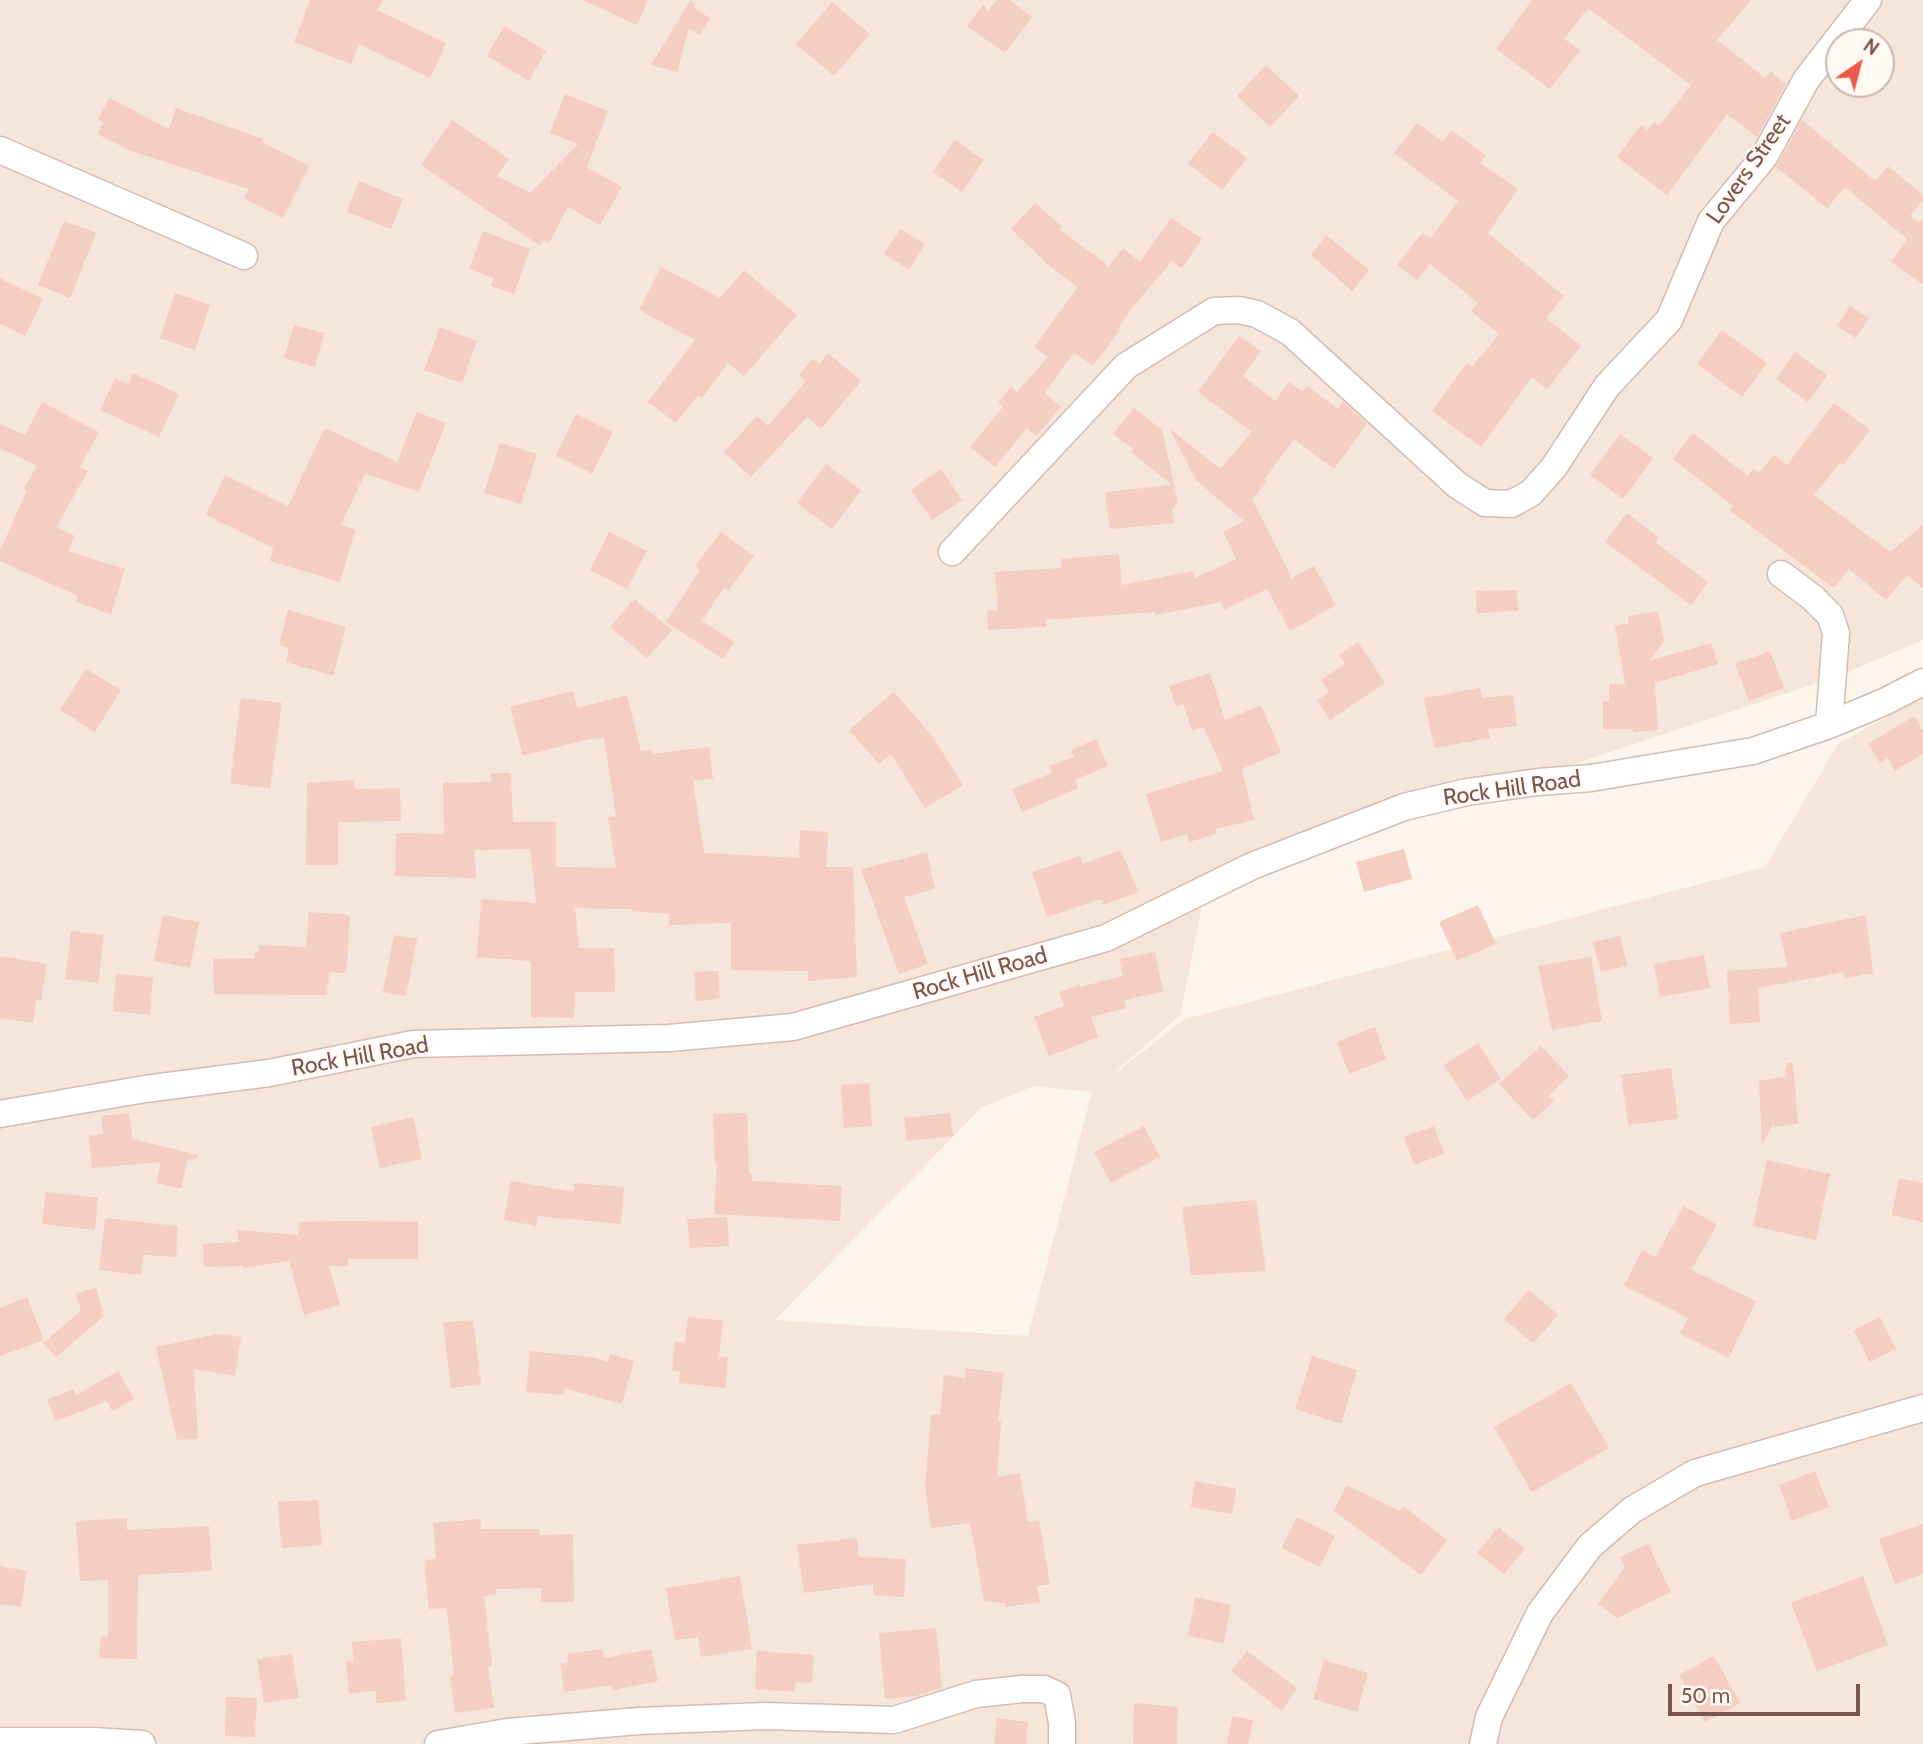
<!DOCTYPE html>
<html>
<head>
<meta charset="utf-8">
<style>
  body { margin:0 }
  #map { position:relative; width:1923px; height:1744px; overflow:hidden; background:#fdf4eb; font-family:Cabin,sans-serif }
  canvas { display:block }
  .north { position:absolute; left:1825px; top:28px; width:70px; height:70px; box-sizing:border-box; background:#fff8f3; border:2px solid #cab7b0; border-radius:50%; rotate:35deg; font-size:19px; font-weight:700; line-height:28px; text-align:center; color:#7b564c }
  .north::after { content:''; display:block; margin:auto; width:24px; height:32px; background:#eb5a4d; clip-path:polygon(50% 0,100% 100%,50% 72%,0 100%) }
  .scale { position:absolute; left:1668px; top:1684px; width:192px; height:32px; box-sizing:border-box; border:4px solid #7b564c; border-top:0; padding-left:9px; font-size:21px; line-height:24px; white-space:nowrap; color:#7b564c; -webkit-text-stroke:5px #fff8f3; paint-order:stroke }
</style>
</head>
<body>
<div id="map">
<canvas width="1923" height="1744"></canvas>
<div class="north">N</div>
<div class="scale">50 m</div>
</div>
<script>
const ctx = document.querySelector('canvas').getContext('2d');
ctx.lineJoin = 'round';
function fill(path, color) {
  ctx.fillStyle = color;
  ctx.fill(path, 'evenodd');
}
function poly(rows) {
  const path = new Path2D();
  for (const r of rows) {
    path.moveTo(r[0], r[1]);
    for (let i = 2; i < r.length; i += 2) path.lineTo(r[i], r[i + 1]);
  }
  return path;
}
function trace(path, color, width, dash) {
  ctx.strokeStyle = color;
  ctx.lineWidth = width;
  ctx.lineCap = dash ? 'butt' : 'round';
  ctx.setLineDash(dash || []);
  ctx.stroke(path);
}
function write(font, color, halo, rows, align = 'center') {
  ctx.font = font + ' Cabin,sans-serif';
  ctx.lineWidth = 5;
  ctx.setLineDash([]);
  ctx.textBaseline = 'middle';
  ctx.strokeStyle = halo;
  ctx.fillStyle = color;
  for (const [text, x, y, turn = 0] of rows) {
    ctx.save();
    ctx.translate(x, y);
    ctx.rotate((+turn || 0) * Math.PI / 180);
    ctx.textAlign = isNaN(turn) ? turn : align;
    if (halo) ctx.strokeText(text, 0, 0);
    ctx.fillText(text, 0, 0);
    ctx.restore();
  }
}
const residential = poly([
  [0,0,1923,0,1923,640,1838,676,1206,887,1180,1015,1106,1080,1185,1019,1765,867,1838,744,1923,697,1923,1744,0,1744],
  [1839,42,1881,42,1881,84,1839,84],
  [1033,1086,1092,1092,1028,1336,775,1320,981,1108]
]);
const building = poly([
  [310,0,383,0,377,10,446,43,430,78,359,44,351,64,294,42],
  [583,0,648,0,637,25],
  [997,0,1010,0,1032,17,1005,53,967,26,983,5,989,10],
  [1532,0,1751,0,1717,40,1765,78,1770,71,1786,84,1757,137,1727,114,1667,195,1617,157,1641,125,1648,130,1654,122,1659,126,1691,85,1588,8,1564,39,1580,50,1550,89,1496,49],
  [690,1,695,3,694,8,710,18,700,35,689,28,677,72,651,65],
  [832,2,870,34,834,76,796,44],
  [504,26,546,51,529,81,487,56],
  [1266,65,1299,96,1270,127,1237,96],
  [565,94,608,111,587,167,622,187,600,225,568,207,549,243,542,240,540,246,421,165,452,120,509,159,497,176,530,193,578,144,550,133],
  [109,98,169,129,176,108,263,139,262,142,309,166,283,218,244,198,249,189,131,151,97,134,104,122,98,119],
  [1802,120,1875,181,1888,166,1923,195,1923,200,1910,216,1919,223,1923,218,1923,284,1891,262,1907,239,1845,187,1827,208,1776,167],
  [1417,123,1443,142,1451,130,1486,155,1480,163,1518,189,1488,233,1564,296,1546,318,1581,346,1547,389,1532,377,1481,447,1432,411,1467,363,1472,367,1499,334,1471,311,1478,303,1430,264,1417,280,1397,265,1422,233,1431,238,1458,201,1394,153],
  [1213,132,1247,158,1222,190,1188,163],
  [955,140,984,160,962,192,933,172],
  [359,181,403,199,391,229,347,212],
  [1035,203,1062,227,1060,230,1109,266,1123,248,1140,262,1171,218,1202,239,1182,268,1172,261,1131,309,1118,329,1120,330,1093,366,1074,352,1045,393,1061,407,1036,436,1027,428,995,467,970,447,1003,407,998,403,1011,387,1017,392,1048,357,1034,347,1078,287,1048,265,1011,229],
  [64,221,96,233,70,298,38,285],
  [900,229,925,244,909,270,884,254],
  [483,231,530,249,514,294,491,286,494,278,469,269],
  [1326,235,1369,270,1352,291,1311,255],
  [661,267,720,298,744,270,797,315,744,376,728,363,702,398,698,395,676,423,648,402,695,340,639,310],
  [0,278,43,299,25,336,0,324],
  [175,293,210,305,195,350,160,338],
  [1850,306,1869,318,1856,338,1837,326],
  [294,325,324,333,315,367,284,358],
  [440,327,477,341,462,383,424,370],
  [1722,330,1767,363,1742,397,1697,364],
  [1239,336,1261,351,1243,376,1275,401,1289,382,1302,392,1307,386,1338,409,1343,402,1367,424,1334,469,1294,439,1264,480,1267,482,1252,499,1292,578,1314,566,1336,605,1290,631,1267,589,1224,610,1221,602,1155,615,1154,612,1046,620,1046,627,988,630,987,611,998,610,995,572,1062,568,1061,559,1119,554,1122,585,1193,571,1195,578,1236,559,1223,532,1244,521,1196,480,1170,429,1220,469,1252,432,1198,392],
  [1795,352,1827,375,1808,402,1776,379],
  [828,353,861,381,821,429,807,417,751,477,724,452,757,416,768,426,806,381,799,375,812,359,819,364],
  [133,373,179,394,159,437,100,410,115,378,128,384],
  [42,402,99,432,80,467,88,471,56,527,75,536,68,551,125,569,111,614,76,602,78,596,0,561,0,551,27,490,24,488,37,466,0,448,0,424,25,435],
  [1834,403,1870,430,1843,465,1840,463,1814,495,1890,552,1923,525,1923,588,1907,575,1886,600,1849,569,1834,588,1729,510,1733,506,1673,459,1693,433,1748,476,1754,468,1759,473,1774,455,1787,465],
  [1134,408,1162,430,1178,502,1172,510,1174,523,1110,529,1105,492,1172,485,1131,452,1133,449,1113,434],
  [417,412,446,423,419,492,365,474,341,525,355,530,340,582,270,561,273,548,206,515,225,475,288,506,325,428,397,462],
  [576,414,613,432,592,474,556,456],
  [1620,434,1653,458,1623,499,1590,475],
  [500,443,537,454,521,504,484,493],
  [826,464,861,490,832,529,797,503],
  [941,469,962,500,932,520,911,490],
  [1627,513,1659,538,1656,543,1708,582,1691,605,1605,542],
  [609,532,647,551,627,589,590,570],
  [721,532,754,556,728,591,724,587,702,621,734,642,723,659,666,622,700,570,695,566],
  [1517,590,1518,611,1477,613,1476,591],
  [634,599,672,630,647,658,610,627],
  [288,610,346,627,333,676,286,662,289,648,279,645],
  [1658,611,1664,641,1649,661,1711,643,1718,664,1655,683,1658,730,1633,732,1633,729,1603,729,1603,701,1609,701,1609,684,1625,684,1615,626,1629,623,1628,616],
  [1358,642,1385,683,1330,720,1317,700,1329,692,1321,680,1345,664,1339,655],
  [1770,651,1784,688,1749,701,1735,664],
  [86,669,121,690,95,732,60,710],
  [1210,673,1225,720,1261,705,1281,752,1242,769,1254,820,1215,829,1216,834,1189,842,1187,834,1161,842,1146,794,1223,771,1204,727,1192,731,1183,704,1176,707,1169,686],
  [1480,688,1482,698,1513,695,1517,726,1488,729,1490,738,1434,748,1424,698],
  [573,691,577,708,627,695,641,751,652,750,653,754,709,747,713,779,693,781,704,853,799,858,800,830,828,832,826,867,853,867,857,977,808,981,808,971,731,970,731,923,669,925,669,914,631,911,631,909,575,908,579,948,614,948,615,992,575,992,574,1018,531,1017,531,961,477,957,481,899,536,903,530,849,474,850,476,878,395,876,396,833,444,834,443,783,491,782,491,773,511,773,513,822,556,822,556,867,616,868,608,817,616,816,604,737,593,740,593,738,523,756,510,707],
  [894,692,933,737,963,785,925,808,891,754,879,764,849,730],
  [241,698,282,703,270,789,230,783],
  [1914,716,1923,730,1923,754,1895,771,1888,758,1880,763,1868,744],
  [1096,739,1108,766,1075,780,1078,788,1022,812,1012,789,1052,773,1049,766,1074,757,1071,750],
  [354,780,355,789,400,788,401,821,338,822,338,865,306,865,307,783],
  [1404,849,1412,879,1364,892,1356,862],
  [1121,850,1138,892,1104,905,1101,899,1047,917,1032,872,1080,856,1083,864],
  [927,853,935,889,904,897,928,964,899,974,861,869],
  [1478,905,1496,944,1457,961,1439,922],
  [309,912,350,915,346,973,329,972,327,995,214,994,213,959,254,958,255,952,259,952,259,945,306,947],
  [163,915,199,922,190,968,154,961],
  [1866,915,1873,973,1845,978,1844,972,1758,988,1760,1022,1730,1024,1727,971,1788,967,1780,933],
  [71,931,104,935,98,983,65,979],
  [394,935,417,939,406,996,383,992],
  [1620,936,1627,966,1601,972,1593,942],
  [1155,952,1163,992,1124,1000,1126,1008,1091,1017,1098,1037,1049,1056,1034,1017,1064,1006,1059,992,1079,985,1080,987,1123,976,1119,959],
  [1704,955,1710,988,1660,997,1654,964],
  [0,956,47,964,41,1001,36,1000,33,1023,0,1018],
  [1591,957,1602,1021,1552,1030,1538,966],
  [718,971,720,999,696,1001,694,972],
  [116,974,153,977,150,1015,113,1011],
  [1375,1027,1386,1059,1349,1074,1337,1042],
  [1478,1043,1501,1079,1467,1101,1444,1065],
  [1541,1046,1569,1076,1549,1096,1554,1101,1533,1120,1499,1084],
  [1787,1063,1793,1063,1798,1124,1774,1127,1774,1123,1762,1144,1759,1081,1784,1077],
  [1671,1068,1678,1119,1628,1125,1621,1075],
  [869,1083,872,1126,844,1128,841,1085],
  [129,1113,132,1139,198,1155,198,1159,187,1160,181,1189,156,1183,161,1162,92,1168,89,1136,103,1134,101,1116],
  [747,1113,749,1173,752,1173,752,1181,842,1186,840,1221,714,1214,717,1164,715,1164,713,1114],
  [950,1113,953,1136,907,1141,904,1118],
  [413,1117,422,1159,380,1168,371,1127],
  [1144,1126,1160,1157,1111,1183,1094,1152],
  [1434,1126,1444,1154,1414,1165,1404,1137],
  [1767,1160,1830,1174,1816,1240,1753,1226],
  [1899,1178,1923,1183,1923,1222,1892,1215],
  [511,1181,574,1192,574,1183,624,1187,621,1224,537,1216,536,1226,504,1220],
  [46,1192,98,1198,95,1230,42,1224],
  [1256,1200,1266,1271,1191,1275,1182,1207],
  [1684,1206,1717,1225,1691,1270,1756,1301,1729,1358,1680,1334,1688,1318,1624,1286,1642,1250,1655,1257],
  [727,1217,729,1246,690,1248,687,1219],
  [105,1218,178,1226,176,1257,143,1255,141,1275,99,1270],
  [347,1221,418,1222,418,1259,348,1259,348,1266,329,1266,340,1305,304,1315,289,1261,243,1268,243,1266,204,1267,203,1244,239,1242,237,1230,298,1235,300,1222],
  [96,1288,103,1312,101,1312,104,1316,56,1357,43,1343,81,1311,76,1293],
  [1529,1290,1558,1315,1533,1343,1504,1319],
  [27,1297,44,1340,0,1356,0,1308],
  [688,1317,723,1321,719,1356,728,1357,725,1388,679,1383,680,1372,672,1371,675,1341,685,1342],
  [1880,1317,1896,1349,1869,1362,1854,1330],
  [473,1320,481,1384,451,1388,443,1323],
  [218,1334,241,1337,235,1376,194,1369,198,1439,177,1440,156,1347],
  [530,1351,592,1357,608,1362,610,1354,634,1361,622,1404,564,1388,563,1395,526,1392],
  [1312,1356,1357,1370,1341,1424,1295,1409],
  [966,1368,1004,1373,998,1421,1001,1421,997,1477,1020,1473,1028,1522,1039,1520,1050,1584,1037,1586,1040,1602,1005,1607,1005,1603,984,1601,970,1523,931,1528,925,1486,931,1415,940,1415,944,1375,965,1378],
  [118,1371,134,1399,112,1411,107,1401,56,1421,47,1400,74,1389,76,1395],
  [1571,1383,1609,1448,1532,1492,1494,1427],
  [1815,1471,1829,1507,1792,1521,1779,1485],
  [1195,1481,1236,1489,1232,1514,1191,1507],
  [1346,1485,1399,1511,1403,1506,1447,1540,1421,1575,1334,1511],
  [318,1500,322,1545,281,1548,278,1502],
  [1297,1517,1335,1536,1320,1567,1282,1548],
  [127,1518,127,1530,209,1526,212,1571,138,1575,137,1659,99,1658,101,1636,108,1637,108,1580,80,1581,76,1521],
  [480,1519,481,1529,539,1529,540,1535,573,1534,574,1602,541,1602,541,1588,496,1589,497,1594,484,1596,492,1667,488,1667,494,1708,455,1713,450,1676,454,1675,447,1608,429,1609,424,1560,436,1559,433,1523],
  [1923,1524,1923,1574,1895,1584,1879,1539],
  [1498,1527,1525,1549,1504,1574,1477,1553],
  [857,1538,859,1557,906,1559,904,1597,873,1595,873,1584,804,1593,797,1545],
  [1648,1544,1671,1592,1617,1618,1598,1604,1625,1567,1620,1557],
  [0,1566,27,1571,21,1607,0,1604],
  [740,1576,752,1649,701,1657,698,1637,675,1640,666,1588],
  [1863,1576,1888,1645,1817,1671,1791,1603],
  [1195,1597,1231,1605,1224,1643,1188,1636],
  [936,1628,942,1688,916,1696,885,1699,879,1633],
  [401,1638,406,1701,376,1703,376,1691,349,1693,346,1662,353,1661,352,1642],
  [602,1649,604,1658,651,1649,658,1681,613,1690,612,1685,564,1692,560,1664,568,1663,567,1654],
  [757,1651,814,1655,812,1683,795,1682,795,1692,755,1689],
  [1247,1651,1297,1688,1282,1711,1231,1671],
  [292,1654,299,1698,264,1703,257,1659],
  [1714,1656,1740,1703,1705,1722,1679,1675],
  [1324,1660,1368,1673,1357,1712,1313,1699],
  [226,1697,257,1698,255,1737,225,1736],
  [1134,1703,1178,1707,1177,1744,1133,1744],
  [1232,1716,1253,1720,1248,1744,1227,1744],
  [997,1718,1028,1722,1026,1744,994,1744]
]);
const minor = poly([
  [0,150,244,256],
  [952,552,1126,366,1214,311,1239,310,1257,314,1290,332,1457,485,1485,503,1511,504,1531,493,1554,467,1607,386,1669,320,1711,221,1764,157,1806,80,1868,0],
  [1781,574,1813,598,1830,615,1836,633,1829,725],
  [0,1114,145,1089,269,1073,413,1044,669,1038,793,1027,1106,938,1252,866,1404,807,1467,792,1538,782,1591,778,1753,751,1829,725,1884,702,1923,682],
  [0,1741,94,1741,142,1744],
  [438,1744,507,1732,639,1721,765,1716,894,1720,976,1694,1022,1689,1044,1689,1057,1695,1062,1723,1062,1744],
  [1483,1744,1489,1717,1540,1613,1590,1546,1632,1510,1695,1473,1923,1408]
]);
const streetNames = [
  ["Lovers Street",1749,169,-55],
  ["Rock Hill Road",1512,789,-8],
  ["Rock Hill Road",980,974,-16],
  ["Rock Hill Road",360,1057,-10]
];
fill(residential, '#f6e5d9');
fill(building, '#f4cec1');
trace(minor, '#d4bcb2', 29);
trace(minor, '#fff', 26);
write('23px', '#7b564c', '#fff8f3', streetNames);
</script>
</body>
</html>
